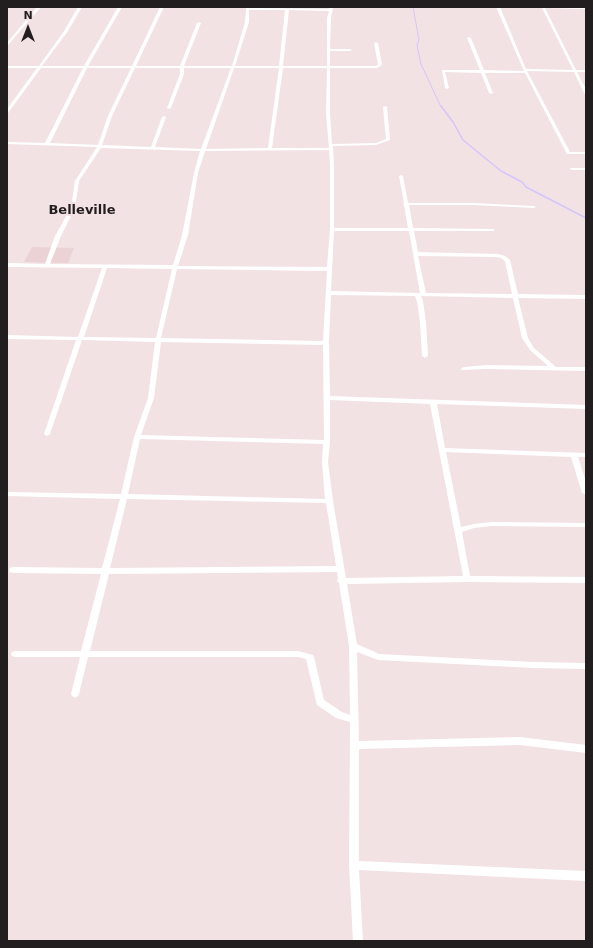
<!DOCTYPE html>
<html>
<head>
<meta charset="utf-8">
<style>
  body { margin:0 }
  #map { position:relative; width:593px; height:948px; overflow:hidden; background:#f2e2e4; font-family:"DejaVu Sans",sans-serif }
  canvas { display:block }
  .frame { position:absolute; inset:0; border:8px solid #221d1e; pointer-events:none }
  .north { position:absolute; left:8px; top:8px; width:40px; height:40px; -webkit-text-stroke:3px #f2e2e4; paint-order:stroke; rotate:0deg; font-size:11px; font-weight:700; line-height:16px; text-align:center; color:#221d1e }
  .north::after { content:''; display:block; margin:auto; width:14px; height:18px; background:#221d1e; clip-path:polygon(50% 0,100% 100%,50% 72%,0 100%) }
</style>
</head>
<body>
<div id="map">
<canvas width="593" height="948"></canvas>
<div class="frame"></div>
<div class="north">N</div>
</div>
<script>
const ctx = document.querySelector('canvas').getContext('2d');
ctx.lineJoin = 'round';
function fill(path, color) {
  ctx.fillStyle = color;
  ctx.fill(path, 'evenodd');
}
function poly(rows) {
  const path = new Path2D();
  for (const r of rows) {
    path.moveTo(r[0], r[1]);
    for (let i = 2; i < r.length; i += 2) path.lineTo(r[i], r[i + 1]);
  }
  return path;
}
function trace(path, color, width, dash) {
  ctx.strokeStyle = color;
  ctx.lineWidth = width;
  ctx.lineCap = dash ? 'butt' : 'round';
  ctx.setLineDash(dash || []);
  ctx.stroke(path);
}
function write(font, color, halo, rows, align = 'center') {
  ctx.font = font + ' "DejaVu Sans",sans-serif';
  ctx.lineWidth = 4;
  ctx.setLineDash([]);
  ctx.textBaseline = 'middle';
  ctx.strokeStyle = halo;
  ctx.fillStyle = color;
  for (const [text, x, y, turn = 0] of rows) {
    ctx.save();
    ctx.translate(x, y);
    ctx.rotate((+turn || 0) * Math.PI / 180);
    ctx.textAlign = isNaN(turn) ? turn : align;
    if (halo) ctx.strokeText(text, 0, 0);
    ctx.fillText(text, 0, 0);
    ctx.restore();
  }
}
const built = poly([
  [32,247,74,248,68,263,24,262]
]);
const streamFar1 = poly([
  [413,7,419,40,417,45,421,64,441,107]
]);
const stream = poly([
  [441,106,453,122,463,140,501,171,522,182,526,187,586,218]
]);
const minor = poly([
  [37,7,41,7,7,46,7,43,37,7],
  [78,7,82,7,68,31,42,66,84,66,118,7,122,7,88,66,132,66,160,7,164,7,136,66,180,66,197,23,199,22,201,23,184,66,232,66,245,22,246,9,248,7,252,7,251,8,329,9,329,7,333,7,331,18,330,49,350,49,352,50,350,51,330,51,330,66,376,66,378,65,374,43,376,42,378,43,382,65,377,68,330,68,330,114,332,144,376,143,386,139,383,107,385,106,387,107,390,140,376,145,333,146,334,165,334,228,408,228,404,205,403,204,404,203,399,176,401,175,403,176,408,203,473,203,534,206,536,207,534,208,473,205,409,205,413,228,493,229,495,230,493,231,414,231,418,252,498,254,505,256,510,260,518,294,586,295,586,299,518,298,528,338,534,348,556,367,586,367,586,371,486,369,462,370,461,369,462,368,464,367,486,365,548,366,530,350,522,338,513,298,421,296,423,301,426,322,428,356,425,358,422,356,420,322,417,301,415,296,331,295,329,343,330,396,586,405,586,409,437,404,445,448,586,453,586,457,578,457,586,482,586,495,582,493,571,457,446,452,461,527,474,524,492,522,586,523,586,527,492,526,474,528,462,532,470,576,586,577,586,583,467,582,347,584,357,644,379,654,533,662,586,663,586,669,533,668,378,660,357,652,359,741,520,737,586,745,586,753,520,745,359,749,359,861,586,871,586,881,359,870,363,941,353,941,349,865,350,722,336,718,317,705,306,659,298,657,88,657,79,694,78,696,75,698,72,696,71,694,80,657,15,657,12,656,11,654,12,652,15,651,81,651,101,574,13,573,10,572,9,570,10,568,13,567,102,568,120,499,7,496,7,492,121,494,134,437,148,398,155,342,82,340,50,434,47,436,45,435,44,434,76,340,7,339,7,335,78,337,102,268,7,267,7,263,45,264,55,236,71,208,75,181,97,147,7,144,7,142,45,143,83,68,41,68,8,113,7,113,7,109,37,68,7,68,7,66,39,66,64,31,78,7],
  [249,10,285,10,279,66,235,66,249,22,249,10],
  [289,10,329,11,327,18,327,66,283,66,289,10],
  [87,68,131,68,108,116,98,145,50,143,87,68],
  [135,68,180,68,180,74,167,108,169,109,171,108,184,74,184,68,231,68,201,149,155,147,166,117,164,116,162,117,151,147,102,145,112,116,135,68],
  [234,68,279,68,268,148,206,149,234,68],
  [283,68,327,68,326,114,329,148,272,148,283,68],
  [101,148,200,151,194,173,182,235,173,265,50,264,61,236,75,208,79,181,101,148],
  [329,150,330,165,330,229,327,267,178,266,188,235,198,173,205,151,329,150],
  [334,231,409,231,420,293,331,291,334,231],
  [418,256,496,257,501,258,505,261,512,294,426,293,418,256],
  [107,268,172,269,156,338,84,337,107,268],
  [177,269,327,271,323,341,161,338,177,269],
  [161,342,323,345,324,440,141,435,154,398,161,342],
  [330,400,430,404,463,576,346,578,333,501,328,462,330,442,330,400],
  [140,439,323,444,322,462,325,499,128,494,140,439],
  [127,499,326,503,336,566,110,568,127,499],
  [337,572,338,579,337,581,339,583,349,646,350,715,342,712,324,700,314,657,313,655,298,651,90,651,109,574,337,572],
  [496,7,500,7,526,69,573,70,542,8,505,8,503,7,586,7,586,9,545,8,576,70,586,70,586,72,577,72,586,89,586,94,584,93,574,72,527,71,570,152,586,152,586,154,567,154,525,73,485,73,493,93,491,94,489,93,481,73,445,72,449,88,447,89,445,88,442,70,480,70,467,38,469,37,471,38,484,70,524,71,496,7],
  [570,168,586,168,586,170,572,170,570,169,570,168]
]);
const farDistrictnames = [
  ["Belleville",82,211]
];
fill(built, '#ead2d5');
trace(streamFar1, '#d5c5fb', 1);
trace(stream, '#d5c5fb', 1.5);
fill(minor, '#fff');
write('bold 13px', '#221d1e', '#f2e2e4', farDistrictnames);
</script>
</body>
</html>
